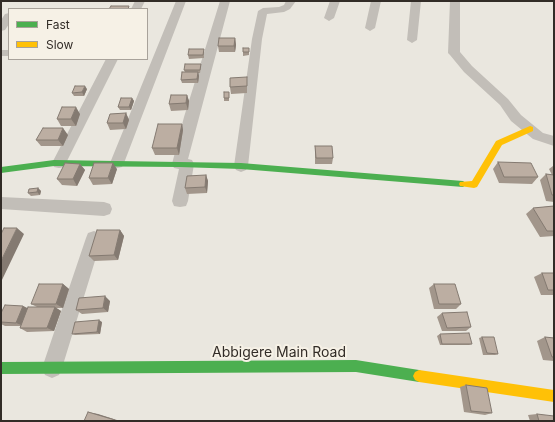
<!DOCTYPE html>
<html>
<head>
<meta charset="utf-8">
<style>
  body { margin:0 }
  #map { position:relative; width:555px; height:422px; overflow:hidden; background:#eae7df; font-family:Inter,sans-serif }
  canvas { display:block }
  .frame { position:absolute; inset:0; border:2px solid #322c27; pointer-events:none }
  .legend { position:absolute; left:8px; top:8px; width:140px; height:52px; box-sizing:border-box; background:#f6f1e6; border:1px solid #a8a29a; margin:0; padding:5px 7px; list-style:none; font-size:12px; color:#322c27 }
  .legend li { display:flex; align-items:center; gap:8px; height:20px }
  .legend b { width:20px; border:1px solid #a8a29a }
</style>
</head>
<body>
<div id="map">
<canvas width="555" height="422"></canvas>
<div class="frame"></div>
<ul class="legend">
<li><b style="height:5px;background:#4caf50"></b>Fast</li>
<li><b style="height:5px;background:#ffc107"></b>Slow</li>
</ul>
</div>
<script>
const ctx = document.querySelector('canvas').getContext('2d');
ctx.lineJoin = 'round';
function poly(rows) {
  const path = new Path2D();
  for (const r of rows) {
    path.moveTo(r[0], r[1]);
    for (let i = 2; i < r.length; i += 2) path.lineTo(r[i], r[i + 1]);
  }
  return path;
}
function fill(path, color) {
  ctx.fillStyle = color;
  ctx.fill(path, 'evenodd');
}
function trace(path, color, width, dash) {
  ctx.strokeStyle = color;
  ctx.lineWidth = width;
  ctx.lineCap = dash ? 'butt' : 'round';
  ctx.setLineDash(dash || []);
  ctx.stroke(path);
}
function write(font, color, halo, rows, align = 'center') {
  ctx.font = font + ' Inter,sans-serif';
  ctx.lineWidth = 4;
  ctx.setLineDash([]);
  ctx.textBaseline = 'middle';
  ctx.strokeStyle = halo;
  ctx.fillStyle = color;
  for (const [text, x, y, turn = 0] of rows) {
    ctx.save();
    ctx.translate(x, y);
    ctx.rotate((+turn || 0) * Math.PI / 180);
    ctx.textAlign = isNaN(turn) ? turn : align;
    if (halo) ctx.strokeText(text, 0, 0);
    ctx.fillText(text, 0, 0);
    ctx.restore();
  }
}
const street = poly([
  [135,1,145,1,141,9,131,9,135,1],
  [176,1,186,1,124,163,122,167,117,168,112,167,110,163,176,1],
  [220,1,230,1,188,159,192,160,194,164,188,201,186,206,180,207,174,206,172,201,179,169,174,168,172,164,184,117,220,1],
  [286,1,296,1,290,9,284,12,267,14,262,39,248,166,246,170,241,172,236,170,234,166,252,39,258,11,263,8,279,7,284,5,286,1],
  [330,1,340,1,334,18,329,21,324,18,330,1],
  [371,1,381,1,375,28,370,31,365,28,371,1],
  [411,1,421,1,417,40,412,43,407,40,411,1],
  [450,1,460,1,460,52,472,66,508,99,521,115,543,133,554,136,554,146,533,139,511,121,500,105,464,72,450,55,448,53,450,1],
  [9,13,9,24,5,30,1,31,1,20,5,14,9,13],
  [1,50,9,50,9,56,1,56,1,50],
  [106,59,118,59,64,167,59,168,54,167,52,163,106,59],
  [1,197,104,202,110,204,112,209,110,214,104,216,1,209,1,197],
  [94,231,100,233,102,238,62,368,59,375,52,378,45,375,42,368,86,238,88,233,94,231]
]);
const fast = poly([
  [54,160,241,163,463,181,467,184,463,187,241,169,179,167,54,166,1,173,1,167,54,160],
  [356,360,419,370,423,372,425,376,423,380,419,382,356,372,1,374,1,362,356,360]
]);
const slow = poly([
  [530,126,533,127,533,131,502,145,477,187,474,188,460,186,459,184,460,182,472,181,496,141,530,126],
  [419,370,554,390,554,402,419,382,415,380,413,376,415,372,419,370]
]);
const wall = poly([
  [235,38,236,45,235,52,219,52,218,46],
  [243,48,249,48,249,55,243,56],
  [204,49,204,58,189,59,188,55],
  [201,64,201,67,200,73,198,73,199,76,198,83,182,83,181,80,185,72,184,70],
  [247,84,247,93,231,94,230,87],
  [87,89,84,96,74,96,72,93],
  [229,92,229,101,224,101,224,98],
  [187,95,189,101,188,110,171,111,169,104],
  [132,98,134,101,131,110,120,110,118,107],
  [126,113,129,120,126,129,110,130,107,123],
  [80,114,76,126,61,126,57,119],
  [182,124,183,130,179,155,155,155,152,148],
  [68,135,63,146,41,146,36,140],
  [315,146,333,158,332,164,315,164],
  [498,162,538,177,532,184,499,183,493,169],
  [80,164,85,170,77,186,62,185,57,179],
  [553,166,554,166,554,202,546,201,540,180,546,174,552,175,549,169],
  [117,169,112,184,93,185,89,178],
  [206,175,208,181,207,193,187,194,185,188],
  [38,188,41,191,40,195,31,196,28,193],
  [554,206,554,236,540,237,526,214,533,208],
  [120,230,124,236,118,260,94,261,89,256],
  [542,273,554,273,554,295,541,295,534,277],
  [63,284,69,289,63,308,56,308,61,311,54,331,27,332,20,328,20,326,5,326,1,324,1,313,23,306,27,308,37,307,31,304],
  [434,284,461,304,456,309,434,309,429,288],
  [110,301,108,312,82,314,76,310],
  [442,313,471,327,466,331,442,331,437,317],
  [102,322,100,334,75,335,72,334],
  [440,334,472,344,469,345,440,345,437,336],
  [482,337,498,354,495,355,483,355,479,338],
  [545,337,554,338,554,361,543,360,537,341],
  [466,385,492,413,485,415,464,412,460,387],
  [537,414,554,421,530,421,528,415]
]);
const shadedWall = poly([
  [235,38,236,45,235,52,234,46],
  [198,72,199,76,198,83,197,79],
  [85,86,87,89,84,96,82,92],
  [187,95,189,101,188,110,186,103],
  [132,98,134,101,131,110,129,107],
  [76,107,80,114,76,126,71,119],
  [126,113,129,120,126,129,123,123],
  [182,124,183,130,179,155,177,148],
  [63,128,68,135,63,146,58,140],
  [113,163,117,169,112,184,108,178],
  [80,164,85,170,77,186,73,179],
  [206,175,208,181,207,193,205,187],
  [38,188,41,191,40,195,37,192],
  [17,228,24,234,1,282,1,261],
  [120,230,124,236,118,260,114,255],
  [63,284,69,289,63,308,56,304],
  [105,296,110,301,108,312,103,308],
  [23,306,31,310,24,326,16,323],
  [55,307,61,311,54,331,47,328],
  [99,320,102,322,100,334,97,332],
  [88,412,98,414,120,421,115,421]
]);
const building = poly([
  [111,6,129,6,128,9,109,9,111,6],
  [219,38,235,38,234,46,218,46,219,38],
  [243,48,249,48,249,52,243,52,243,48],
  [189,49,204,49,203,55,188,55,189,49],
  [185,64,201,64,200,70,184,70,185,64],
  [182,72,198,72,197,79,181,80,182,72],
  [247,77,247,86,230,87,230,78,247,77],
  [75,86,85,86,82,92,72,93,75,86],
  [224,92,229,92,229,98,224,98,224,92],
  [171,95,187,95,186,103,169,104,171,95],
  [121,98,132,98,129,107,118,107,121,98],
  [62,107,76,107,71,119,57,119,62,107],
  [126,113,123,123,107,123,110,114,126,113],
  [158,124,182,124,177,148,152,148,158,124],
  [43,128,63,128,58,140,36,140,43,128],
  [315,146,332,146,333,158,316,158,315,146],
  [498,162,531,163,538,177,504,177,498,162],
  [65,163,80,164,73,179,57,179,65,163],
  [94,163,113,163,108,178,89,178,94,163],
  [546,174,554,175,554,195,552,195,546,174],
  [206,175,205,187,185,188,187,176,206,175],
  [38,188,37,192,28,193,29,189,38,188],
  [554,206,554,231,547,231,533,208,554,206],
  [4,228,17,228,1,261,1,234,4,228],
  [97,230,120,230,114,255,89,256,97,230],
  [542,273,554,273,554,290,548,290,542,273],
  [39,284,63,284,56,304,31,304,39,284],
  [434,284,455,284,461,304,439,304,434,284],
  [105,296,103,308,76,310,79,298,105,296],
  [5,305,23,306,16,323,1,322,1,313,5,305],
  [28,307,55,307,47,328,20,328,28,307],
  [467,312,471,327,447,328,442,313,467,312],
  [99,320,97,332,72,334,75,322,99,320],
  [469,333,472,344,442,344,440,334,469,333],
  [482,337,494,337,498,354,487,353,482,337],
  [545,337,554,338,554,357,552,357,545,337],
  [466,385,487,388,492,413,471,411,466,385],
  [88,412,115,420,115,421,84,421,88,412],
  [537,414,554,416,554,421,539,421,537,414]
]);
const nearStreetnames = [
  ["Abbigere Main Road",279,353]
];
fill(street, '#c2beb8');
fill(fast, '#4caf50');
fill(slow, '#ffc107');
fill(wall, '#a2968b');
fill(shadedWall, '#847a71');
fill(building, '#bcaea2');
trace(building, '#847a71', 1);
write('14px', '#322c27', '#f6f1e6', nearStreetnames);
</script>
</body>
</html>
